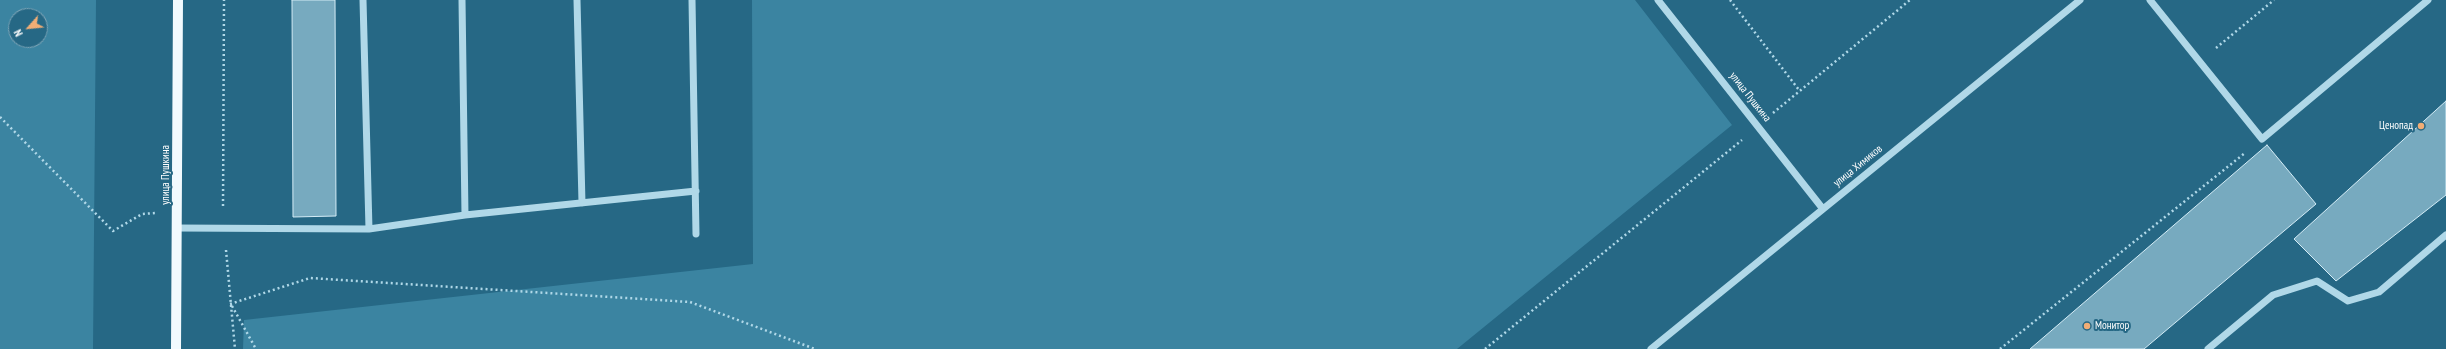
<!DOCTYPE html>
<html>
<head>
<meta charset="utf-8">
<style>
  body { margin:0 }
  #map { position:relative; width:2446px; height:349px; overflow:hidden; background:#266885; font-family:"PT Sans Narrow",sans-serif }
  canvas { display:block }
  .north { position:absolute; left:8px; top:8px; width:40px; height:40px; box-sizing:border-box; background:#266885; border:1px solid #7da4b6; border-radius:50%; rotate:243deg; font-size:11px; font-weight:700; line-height:16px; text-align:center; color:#fff }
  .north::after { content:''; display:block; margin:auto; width:14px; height:18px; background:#f1ad75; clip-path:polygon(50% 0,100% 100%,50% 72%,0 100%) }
</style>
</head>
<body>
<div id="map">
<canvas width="2446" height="349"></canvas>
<div class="north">N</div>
</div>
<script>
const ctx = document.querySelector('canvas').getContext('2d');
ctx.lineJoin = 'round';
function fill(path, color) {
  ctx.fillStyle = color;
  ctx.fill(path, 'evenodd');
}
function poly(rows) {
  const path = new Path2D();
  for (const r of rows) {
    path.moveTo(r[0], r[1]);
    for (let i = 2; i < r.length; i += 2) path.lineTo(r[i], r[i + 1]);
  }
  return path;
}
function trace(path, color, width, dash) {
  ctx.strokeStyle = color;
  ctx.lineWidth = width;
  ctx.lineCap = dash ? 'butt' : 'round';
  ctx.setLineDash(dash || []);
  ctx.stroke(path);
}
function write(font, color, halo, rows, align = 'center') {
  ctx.font = font + ' "PT Sans Narrow",sans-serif';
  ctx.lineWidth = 4;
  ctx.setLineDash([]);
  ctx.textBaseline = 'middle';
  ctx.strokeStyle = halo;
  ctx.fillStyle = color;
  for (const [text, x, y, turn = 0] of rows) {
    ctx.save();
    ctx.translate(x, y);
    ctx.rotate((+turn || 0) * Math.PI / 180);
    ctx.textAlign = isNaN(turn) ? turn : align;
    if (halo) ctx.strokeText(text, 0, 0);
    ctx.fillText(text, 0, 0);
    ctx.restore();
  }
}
const green = poly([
  [0,0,96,0,93,349,0,349],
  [16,16,40,16,40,40,16,40],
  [752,0,1635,0,1732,125,1457,349,243,349,244,320,753,264]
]);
const building = poly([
  [292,0,335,0,336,216,293,217,292,0],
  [2446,101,2446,195,2336,281,2294,239,2446,101],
  [2267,145,2316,204,2144,349,2030,349,2267,145]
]);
const path = poly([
  [1730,0,1799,90],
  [2216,48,2274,0],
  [1773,113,1910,0],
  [0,117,113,231,142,214,155,213],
  [223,206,224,0],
  [226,250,235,349],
  [230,304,310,278,690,302,815,349],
  [232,306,256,349],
  [1485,349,1742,140],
  [2000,349,2245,153]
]);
const minor = poly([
  [363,0,369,229],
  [462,0,465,215],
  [577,0,582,203],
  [692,0,696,234],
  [1658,0,1823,209],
  [2150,0,2262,139,2428,0],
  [176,228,369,229,465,215,696,191],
  [1651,349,2080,0],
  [2208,349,2273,295,2317,281,2348,301,2379,292,2446,235]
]);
const major = poly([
  [176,349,178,0]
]);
const markers = [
  [2421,126,4,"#f1ad75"],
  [2087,326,4,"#f1ad75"]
];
const streetNames = [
  ["улица Пушкина",1750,97,52],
  ["улица Химиков",1858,166,-39],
  ["улица Пушкина",166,175,-90]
];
const poiNames = [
  ["Ценопад",2413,126],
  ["Монитор",2095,326,"left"]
];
fill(green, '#3b84a1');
fill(building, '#77aabf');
trace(building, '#d4ecf6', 1);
trace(path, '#b0d8e8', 2.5, [2, 3]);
trace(minor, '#b0d8e8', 7);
trace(major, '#f2fafe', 10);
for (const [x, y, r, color] of markers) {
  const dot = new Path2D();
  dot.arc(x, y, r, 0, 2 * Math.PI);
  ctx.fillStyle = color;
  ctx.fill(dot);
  trace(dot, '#266885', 1.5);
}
write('11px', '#fff', '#266885', streetNames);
write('11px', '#fff', '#266885', poiNames, 'right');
</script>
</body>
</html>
